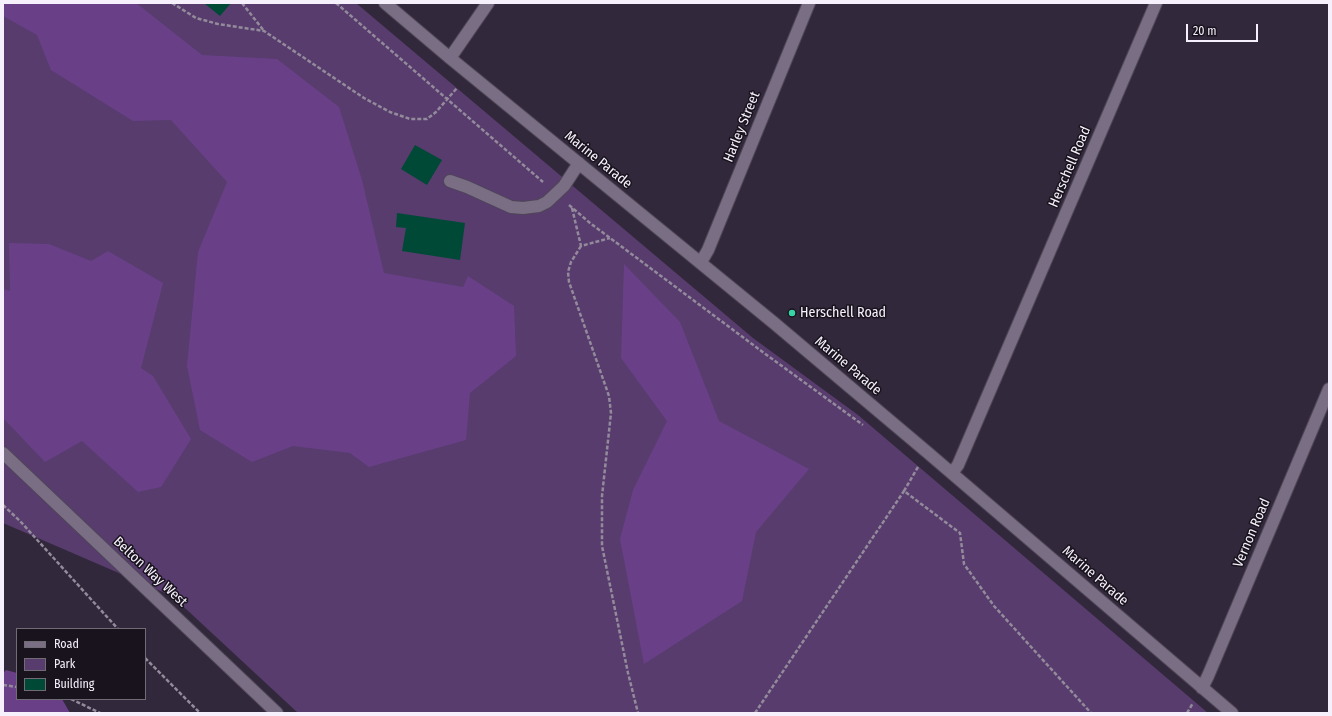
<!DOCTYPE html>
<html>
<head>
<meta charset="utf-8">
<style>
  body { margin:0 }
  #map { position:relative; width:1332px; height:716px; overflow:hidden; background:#32283b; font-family:"Fira Sans Condensed",sans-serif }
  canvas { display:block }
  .frame { position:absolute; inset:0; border:4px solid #f6f0fd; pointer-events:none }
  .legend { position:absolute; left:16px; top:628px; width:130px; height:72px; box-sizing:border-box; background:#18131c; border:1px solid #716b76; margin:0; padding:5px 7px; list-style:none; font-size:12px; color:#f6f0fd }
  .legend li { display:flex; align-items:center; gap:8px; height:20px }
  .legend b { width:20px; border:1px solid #716b76 }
  .scale { position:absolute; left:1186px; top:24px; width:72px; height:18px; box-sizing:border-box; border:2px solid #f6f0fd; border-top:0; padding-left:5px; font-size:12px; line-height:14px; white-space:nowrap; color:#f6f0fd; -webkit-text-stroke:3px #18131c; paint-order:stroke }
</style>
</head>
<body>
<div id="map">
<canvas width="1332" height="716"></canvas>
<div class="frame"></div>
<ul class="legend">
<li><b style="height:5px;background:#796e84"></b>Road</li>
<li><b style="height:11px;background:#573c6d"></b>Park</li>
<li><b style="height:11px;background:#004936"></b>Building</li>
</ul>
<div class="scale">20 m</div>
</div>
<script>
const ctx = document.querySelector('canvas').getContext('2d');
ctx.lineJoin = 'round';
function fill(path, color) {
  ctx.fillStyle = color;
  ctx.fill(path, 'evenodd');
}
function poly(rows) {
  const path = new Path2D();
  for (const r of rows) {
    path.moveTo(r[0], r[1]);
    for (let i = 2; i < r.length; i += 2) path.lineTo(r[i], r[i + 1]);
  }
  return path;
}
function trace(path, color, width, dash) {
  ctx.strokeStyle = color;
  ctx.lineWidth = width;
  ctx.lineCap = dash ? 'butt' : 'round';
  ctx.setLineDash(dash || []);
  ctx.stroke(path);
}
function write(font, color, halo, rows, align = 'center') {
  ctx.font = font + ' "Fira Sans Condensed",sans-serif';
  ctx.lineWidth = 3;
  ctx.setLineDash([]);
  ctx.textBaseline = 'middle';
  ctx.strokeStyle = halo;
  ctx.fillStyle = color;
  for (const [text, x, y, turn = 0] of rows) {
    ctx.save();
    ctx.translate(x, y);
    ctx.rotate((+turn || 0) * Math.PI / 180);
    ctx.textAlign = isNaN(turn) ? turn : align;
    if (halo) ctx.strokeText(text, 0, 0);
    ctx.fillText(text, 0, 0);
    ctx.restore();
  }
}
const green = poly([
  [3,3,356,3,753,338,858,415,1208,713,298,713,172,596,3,523]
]);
const forest = poly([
  [3,3,136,3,202,55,277,59,339,107,362,180,384,273,463,287,468,276,514,306,516,356,470,393,466,440,369,467,350,453,293,446,252,462,200,430,187,366,198,252,227,182,171,120,133,121,51,70,37,35,3,16],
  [9,243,49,244,91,261,108,251,163,283,141,368,153,376,191,439,161,487,138,492,82,441,45,462,3,418,3,289,10,291],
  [624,264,680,322,719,421,809,469,756,532,742,601,644,664,620,539,633,490,667,421,621,358],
  [6,670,17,673,17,699,62,699,70,713,3,713,3,673]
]);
const building = poly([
  [204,3,231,3,220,16],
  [415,145,442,160,427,185,401,169],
  [397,213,465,223,460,260,402,251,406,228,396,227]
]);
const path = poly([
  [172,3,196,18,218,24,264,31,364,98,390,112,410,119,427,119,436,112,457,88],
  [242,3,264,31],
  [336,3,543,182],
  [569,205,590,223,764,353,863,425],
  [572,208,581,246,610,238],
  [581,246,571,262,568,272,569,282,609,396,611,413,602,496,602,546,628,673,638,713],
  [918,467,904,491,960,533,964,564,994,606,1091,713],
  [3,505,20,521,118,629],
  [145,658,200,713],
  [3,685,17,687],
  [71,699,100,713],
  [755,713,904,491],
  [1187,713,1193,703]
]);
const minor = poly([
  [385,3,450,58,774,323,927,452,1232,713],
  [450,58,488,3],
  [450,181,467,187,511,207,523,208,539,206,547,202,564,186,579,163],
  [701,262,708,250,809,3],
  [3,453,277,713],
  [952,473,958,465,1156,3],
  [1202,688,1208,676,1329,389]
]);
const markers = [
  [792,313,4,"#36d4a7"]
];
const streetNames = [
  ["Harley Street",742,127,-68],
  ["Marine Parade",598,160,39],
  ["Herschell Road",1070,167,-67],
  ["Marine Parade",848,366,40],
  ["Vernon Road",1252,533,-67],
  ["Belton Way West",150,572,43],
  ["Marine Parade",1095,576,41]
];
const poiNames = [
  ["Herschell Road",800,313]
];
fill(green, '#573c6d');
fill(forest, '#694088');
fill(building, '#004936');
trace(minor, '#4f4657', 14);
trace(path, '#938b9b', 2.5, [4, 2]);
trace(minor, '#796e84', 12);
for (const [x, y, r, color] of markers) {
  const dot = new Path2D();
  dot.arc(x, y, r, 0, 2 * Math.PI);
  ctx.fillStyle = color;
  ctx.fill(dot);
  trace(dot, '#18131c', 1.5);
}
write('14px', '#f6f0fd', '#18131c', streetNames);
write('14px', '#f6f0fd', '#18131c', poiNames, 'left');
</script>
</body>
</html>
